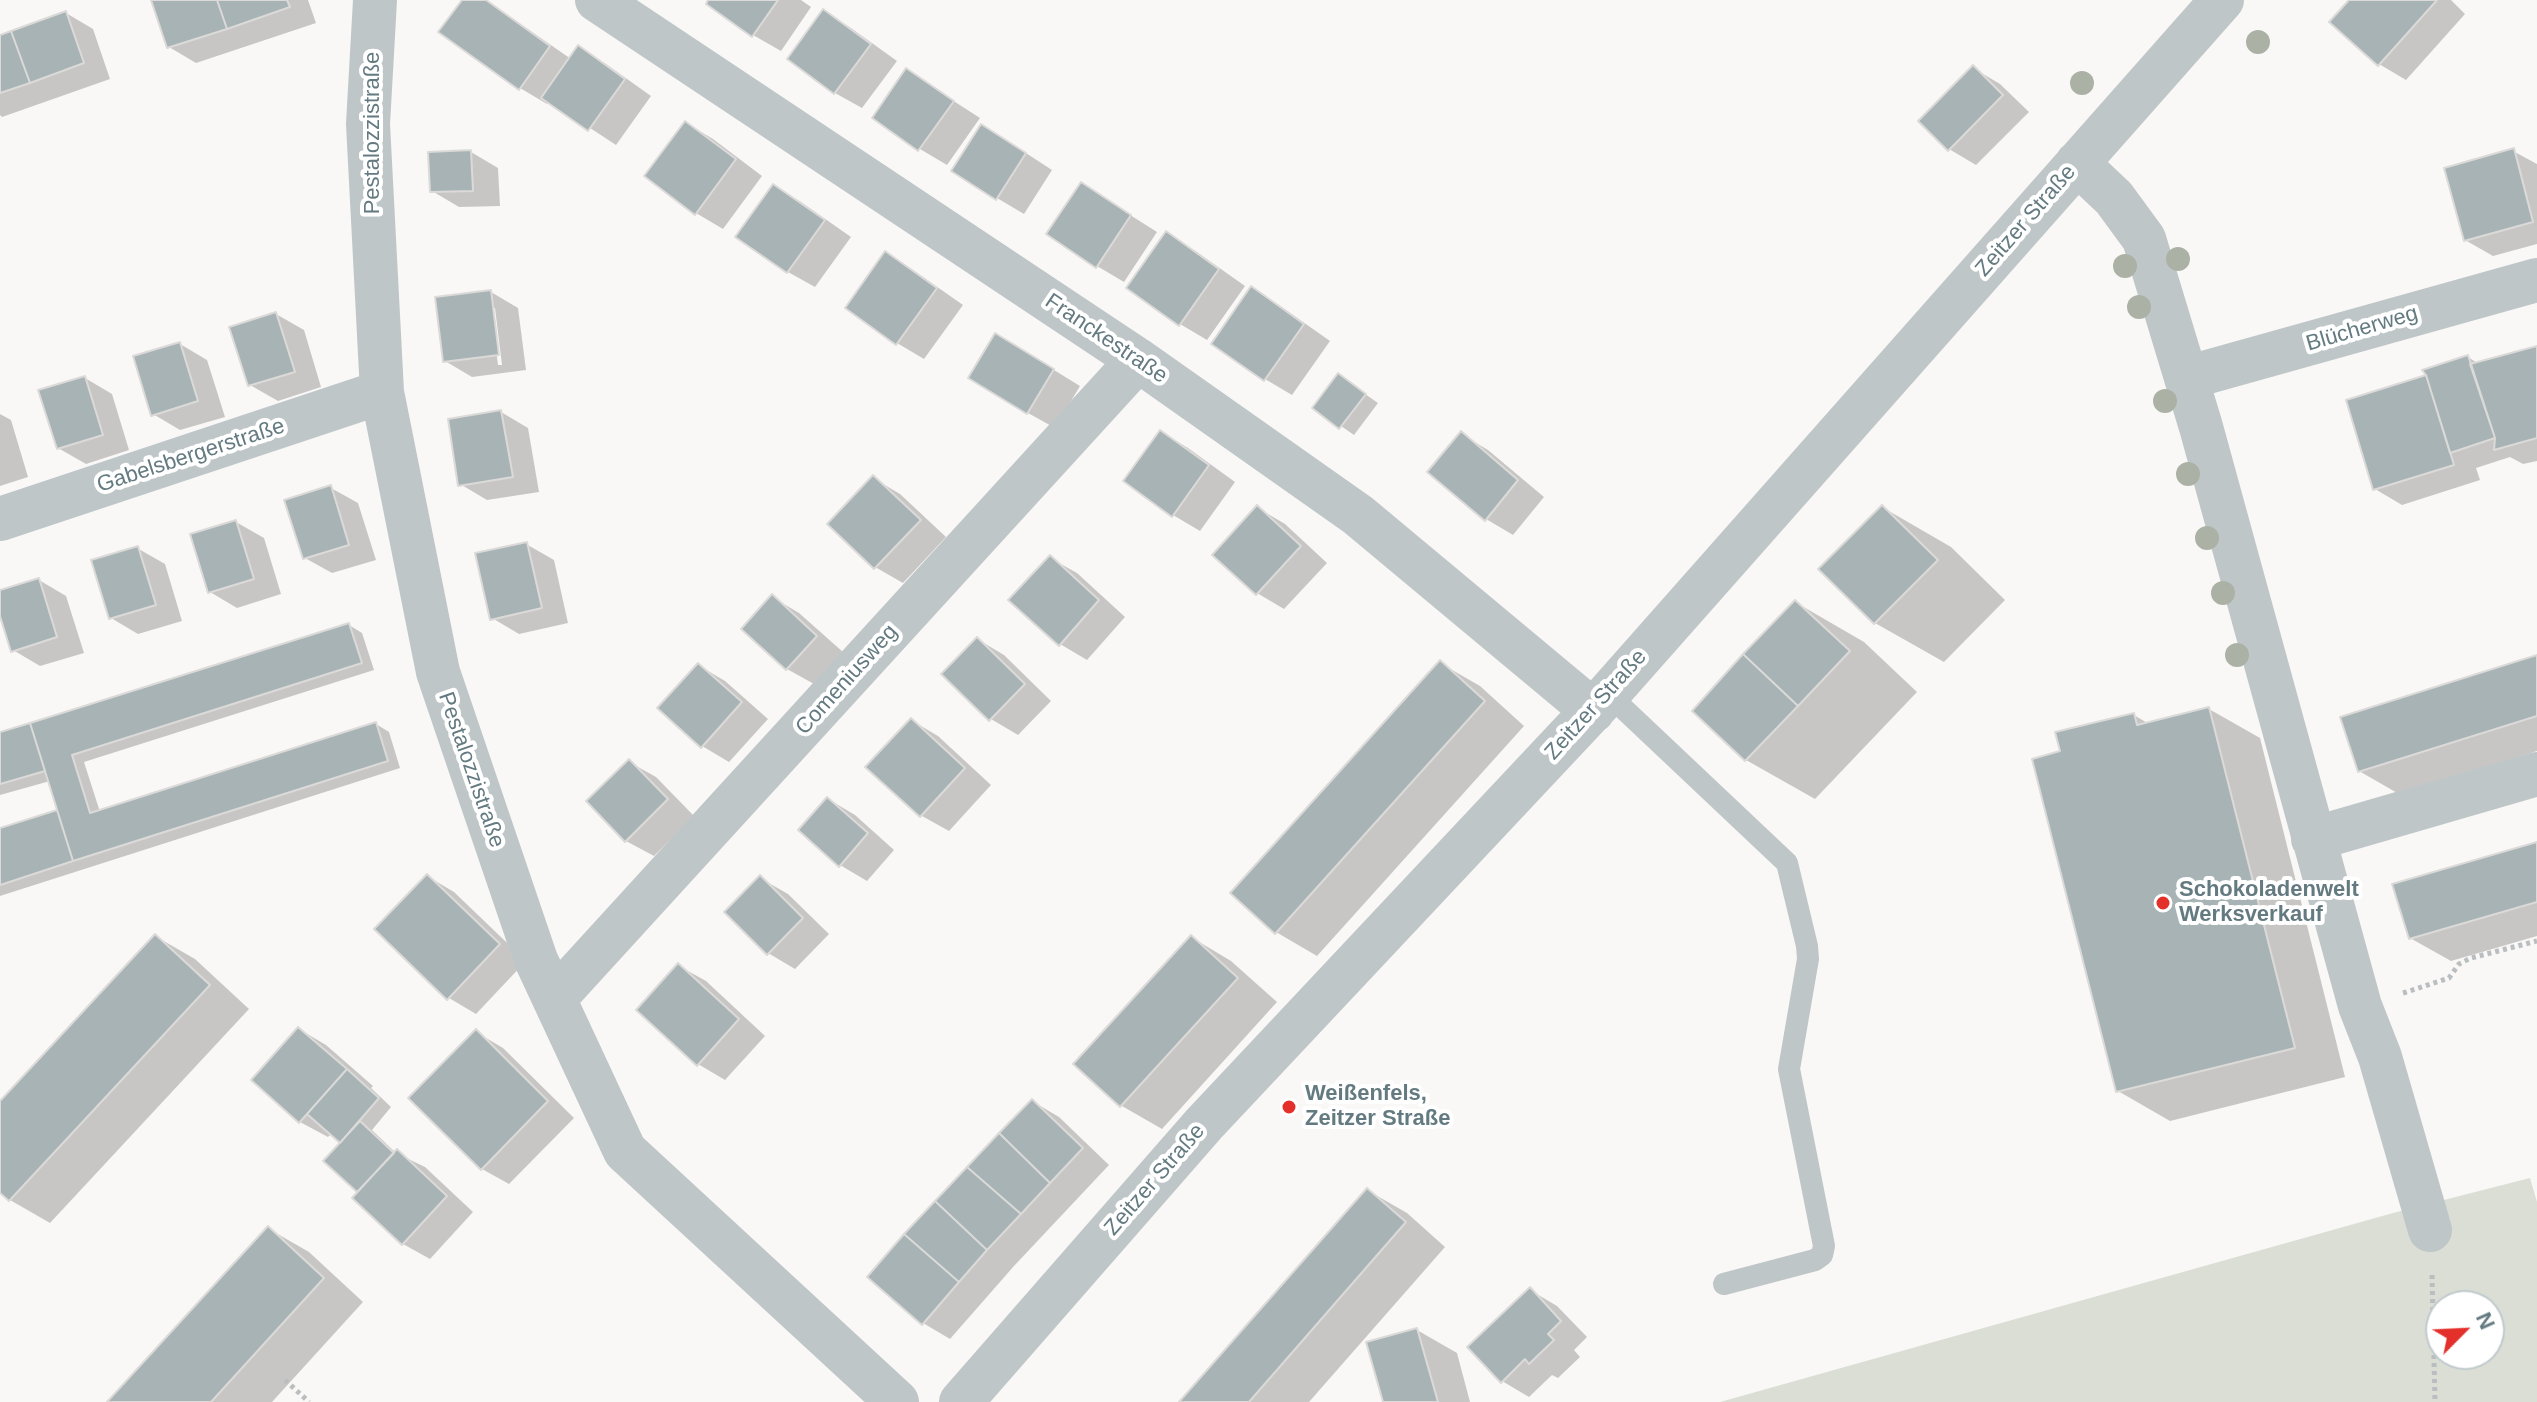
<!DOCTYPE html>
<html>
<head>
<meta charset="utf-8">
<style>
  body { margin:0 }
  #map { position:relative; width:2537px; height:1402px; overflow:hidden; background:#f9f8f6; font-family:Helvetica,sans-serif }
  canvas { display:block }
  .north { position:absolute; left:2425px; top:1290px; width:80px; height:80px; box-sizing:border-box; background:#fff; border:2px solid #c1cacd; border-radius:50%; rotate:66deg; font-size:22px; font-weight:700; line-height:32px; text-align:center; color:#647a81 }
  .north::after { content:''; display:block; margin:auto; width:28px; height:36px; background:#e4302b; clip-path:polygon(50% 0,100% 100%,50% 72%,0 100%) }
</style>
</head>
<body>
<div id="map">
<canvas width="2537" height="1402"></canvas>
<div class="north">N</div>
</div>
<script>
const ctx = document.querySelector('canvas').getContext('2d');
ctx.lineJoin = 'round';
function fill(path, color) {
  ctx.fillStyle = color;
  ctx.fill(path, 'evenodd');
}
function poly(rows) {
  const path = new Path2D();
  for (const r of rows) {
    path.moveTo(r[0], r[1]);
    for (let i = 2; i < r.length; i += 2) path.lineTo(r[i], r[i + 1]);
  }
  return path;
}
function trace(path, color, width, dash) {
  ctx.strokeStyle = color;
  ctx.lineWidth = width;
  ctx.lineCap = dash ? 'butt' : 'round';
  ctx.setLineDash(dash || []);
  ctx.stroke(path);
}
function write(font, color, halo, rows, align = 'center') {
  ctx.font = font + ' Helvetica,sans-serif';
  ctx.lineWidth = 8;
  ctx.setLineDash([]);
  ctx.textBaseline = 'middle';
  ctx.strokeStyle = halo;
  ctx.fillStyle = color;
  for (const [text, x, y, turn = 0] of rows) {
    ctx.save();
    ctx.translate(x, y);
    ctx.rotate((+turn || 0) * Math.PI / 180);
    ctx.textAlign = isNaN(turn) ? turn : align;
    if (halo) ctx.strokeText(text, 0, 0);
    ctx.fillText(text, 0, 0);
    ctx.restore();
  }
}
const green = poly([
  [2530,1178,2537,1202,2537,1402,1720,1402,2393,1213],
  [2441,1306,2489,1306,2489,1354,2441,1354]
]);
const shadow = poly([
  [153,0,308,0,316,23,196,63,169,47],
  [464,0,486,0,571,59,579,48,606,64,651,96,616,145,549,101,547,104,520,88],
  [711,0,801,0,811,7,781,51,753,35],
  [2352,0,2451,0,2465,14,2406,80,2379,64],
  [824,12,851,28,897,61,862,108,835,93,790,59],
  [66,13,93,29,110,79,2,117,0,115,0,36],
  [1973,68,2000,84,2029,112,1976,165,1949,149],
  [907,71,980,118,947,165,920,149,874,118],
  [686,123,713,139,762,176,723,229,696,213],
  [1009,142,1052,170,1024,214,997,198],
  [2513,151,2537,164,2537,244,2493,256,2465,240],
  [471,152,498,168,500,206,459,207,432,191],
  [774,186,801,202,851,237,815,287,788,272],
  [1108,201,1157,232,1124,282,1097,266],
  [1166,234,1194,250,1245,286,1207,340,1180,324],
  [885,254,913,270,963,305,924,359,897,343],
  [1252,289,1279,305,1330,341,1292,395,1265,379],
  [491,292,518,308,526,370,472,377,445,361],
  [491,308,495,308,502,365,498,365],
  [276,314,304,330,321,387,278,401,250,385],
  [180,344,207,360,225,417,180,430,153,414],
  [2537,348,2537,461,2523,464,2510,457,2476,468,2480,480,2402,505,2375,489,2429,376,2468,357,2479,364],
  [1023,351,1080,386,1055,428,1028,413],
  [1339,376,1378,403,1354,435,1315,408],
  [85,378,112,394,129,450,86,464,58,448],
  [501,412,528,428,539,492,487,500,460,484],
  [0,414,11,420,28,477,0,486],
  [1161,432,1188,448,1235,482,1200,531,1173,515],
  [1461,434,1488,450,1544,497,1513,535,1486,519],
  [873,478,900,494,946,537,903,583,875,567],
  [331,488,358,503,376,560,332,573,305,558],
  [1882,507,1951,547,2005,600,1944,662,1875,623,1821,569],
  [1258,508,1285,524,1327,563,1284,609,1257,593],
  [236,522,264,538,281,594,237,608,210,592],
  [526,544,554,560,568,623,519,634,492,618],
  [137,548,165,564,182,621,138,634,111,618],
  [1050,558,1077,573,1125,617,1087,660,1060,644],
  [39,580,66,596,84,653,40,666,13,650,0,609,0,592],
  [772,597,799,613,843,652,814,684,787,669],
  [1795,602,1864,642,1917,692,1815,799,1746,760],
  [349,625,362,633,374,670,84,762,100,812,376,724,389,732,400,768,0,896,0,830,59,812,50,781,0,795,0,733],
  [977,639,1004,655,1051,701,1018,735,991,719,943,674],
  [2537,657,2537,751,2399,794,2359,771],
  [1440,663,1480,686,1524,726,1317,956,1276,932,1233,893],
  [698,665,725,681,768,719,729,762,702,746],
  [2209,709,2260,738,2345,1077,2170,1121,2118,1091,2062,753,2134,715,2149,724],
  [911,720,938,736,991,785,949,831,922,816,868,766],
  [629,762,656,777,694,816,654,856,626,841,588,801],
  [828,799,855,815,894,850,867,881,840,865],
  [2537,845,2537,936,2451,961,2410,938],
  [427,876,454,892,526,961,476,1014,449,998],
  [760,878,788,894,829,934,795,969,768,953],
  [155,936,195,959,249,1009,50,1223,10,1200,0,1191,0,1104],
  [1191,937,1231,961,1277,1002,1162,1129,1122,1106,1076,1064],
  [679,966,706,981,765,1036,725,1080,698,1064],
  [299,1029,326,1045,373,1086,371,1088,391,1107,372,1130,396,1153,425,1167,473,1212,430,1259,403,1244,358,1191,343,1142,332,1133,328,1137,300,1122,254,1080],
  [476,1032,503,1048,574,1118,509,1184,482,1169],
  [1032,1101,1059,1117,1109,1165,1014,1266,950,1339,923,1323],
  [1367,1190,1407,1213,1445,1247,1309,1402,1182,1402],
  [269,1229,309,1252,363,1302,272,1402,110,1402],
  [1530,1290,1557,1306,1587,1337,1574,1350,1580,1357,1558,1378,1552,1375,1529,1397,1502,1381],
  [1417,1330,1457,1353,1470,1402,1386,1402]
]);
const building = poly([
  [151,0,217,0,227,29,167,48,151,0],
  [217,0,287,0,290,7,227,29,217,0],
  [462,0,486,0,550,46,519,90,438,32,462,0],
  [708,0,778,0,752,37,706,4,708,0],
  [2349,0,2437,0,2378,66,2329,22,2349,0],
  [823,9,871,44,834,94,787,59,823,9],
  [66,11,84,63,30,83,11,31,66,11],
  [11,31,30,83,0,93,0,35,11,31],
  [578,45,625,79,588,131,541,98,578,45],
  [1973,65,2003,95,1948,151,1918,121,1973,65],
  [906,68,954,101,918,151,872,118,906,68],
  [685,121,736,159,695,215,644,176,685,121],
  [981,124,1026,153,996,200,951,171,981,124],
  [2514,148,2533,222,2464,241,2444,168,2514,148],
  [471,150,473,191,430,192,428,152,471,150],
  [1081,182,1131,215,1096,268,1046,234,1081,182],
  [773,184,825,220,787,273,735,237,773,184],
  [1166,231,1219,269,1179,326,1126,288,1166,231],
  [885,251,937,288,896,345,845,308,885,251],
  [1251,286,1304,324,1264,381,1211,344,1251,286],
  [491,290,499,355,443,362,435,297,491,290],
  [276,312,295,372,248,386,229,327,276,312],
  [995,333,1054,369,1027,414,968,378,995,333],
  [180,342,198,401,151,416,133,356,180,342],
  [2537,346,2537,438,2494,450,2495,438,2470,364,2537,346],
  [2468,355,2495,438,2450,453,2426,375,2422,370,2468,355],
  [1338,373,1366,394,1339,429,1312,408,1338,373],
  [2426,375,2454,465,2373,490,2346,400,2426,375],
  [85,376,103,435,57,449,38,390,85,376],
  [501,410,513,477,458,486,448,419,501,410],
  [1160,430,1209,465,1172,517,1123,481,1160,430],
  [1461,431,1518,480,1485,521,1427,472,1461,431],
  [873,475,921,520,874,569,827,524,873,475],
  [331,485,349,545,303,559,284,500,331,485],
  [1257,505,1301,546,1256,595,1212,555,1257,505],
  [1882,505,1938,560,1874,624,1818,569,1882,505],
  [236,520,254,579,208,593,190,534,236,520],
  [527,542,542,608,490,620,475,553,527,542],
  [138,546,156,605,109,619,91,560,138,546],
  [1050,555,1099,600,1059,646,1008,600,1050,555],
  [39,578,57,637,11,652,0,616,0,590,39,578],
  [772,594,817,636,786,670,741,629,772,594],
  [1795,600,1850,651,1798,706,1743,654,1795,600],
  [349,623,362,663,72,755,90,813,376,722,388,761,73,861,30,723,349,623],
  [977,637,1025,684,989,721,941,674,977,637],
  [1743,654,1798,706,1745,761,1692,711,1743,654],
  [2537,655,2537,716,2358,772,2340,717,2537,655],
  [1440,660,1485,701,1275,934,1230,893,1440,660],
  [698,663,742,702,701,748,657,708,698,663],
  [2209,707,2295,1048,2116,1092,2032,759,2060,751,2055,732,2134,713,2137,725,2209,707],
  [911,718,965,768,920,817,865,767,911,718],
  [30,723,45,771,0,784,0,732,30,723],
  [629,759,668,799,625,842,586,801,629,759],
  [827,797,868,833,839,867,798,830,827,797],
  [57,810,73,861,0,885,0,828,57,810],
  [2537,842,2537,902,2409,939,2392,884,2537,842],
  [427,874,500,944,447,1000,374,929,427,874],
  [760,875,803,918,767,955,724,912,760,875],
  [155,934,210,985,9,1201,0,1193,0,1101,155,934],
  [1191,935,1238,978,1120,1107,1073,1064,1191,935],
  [678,963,739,1019,697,1066,636,1010,678,963],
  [298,1027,347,1069,299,1123,251,1080,298,1027],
  [476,1029,548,1101,481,1170,408,1098,476,1029],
  [347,1069,379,1098,340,1143,307,1114,347,1069],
  [1032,1099,1083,1148,1050,1183,999,1133,1032,1099],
  [360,1121,394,1153,357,1192,323,1161,360,1121],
  [999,1133,1050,1183,1021,1214,967,1167,999,1133],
  [397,1149,447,1196,402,1245,352,1198,397,1149],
  [967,1167,1021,1214,987,1250,935,1201,967,1167],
  [1367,1188,1406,1222,1249,1402,1179,1402,1367,1188],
  [935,1201,987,1250,959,1282,904,1234,935,1201],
  [268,1226,324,1278,211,1402,107,1402,268,1226],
  [904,1234,959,1282,922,1325,867,1277,904,1234],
  [1530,1287,1561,1321,1548,1334,1554,1340,1529,1364,1525,1359,1501,1383,1467,1347,1530,1287],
  [1417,1328,1438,1402,1383,1402,1366,1342,1417,1328]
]);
const path = poly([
  [2403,993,2449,978,2459,964,2471,958,2537,941],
  [2432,1275,2435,1402],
  [285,1380,309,1402]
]);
const lane = poly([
  [1608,694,1787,863,1807,946,1808,959,1789,1069,1824,1246,1822,1255,1815,1260,1724,1284]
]);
const street = poly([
  [375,0,368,124,382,392,438,672,536,960,625,1151,897,1402],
  [597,0,1138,360,1358,515,1593,711],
  [2077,163,2114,198,2144,239,2201,427,2360,1006,2380,1057,2430,1230],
  [2186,378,2537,280],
  [0,519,382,392],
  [2313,839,2537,774],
  [554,999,1138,360],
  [961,1402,1204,1124,1608,694,2222,0]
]);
const trees = [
  [2258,42],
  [2082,83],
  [2178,259],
  [2125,266],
  [2139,307],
  [2165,401],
  [2188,474],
  [2207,538],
  [2223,593],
  [2237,655]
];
const markers = [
  [2163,903,8,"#e4302b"],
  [1289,1107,8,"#e4302b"]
];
const streetNames = [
  ["Pestalozzistraße",373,133,-90],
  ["Zeitzer Straße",2026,221,-49],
  ["Blücherweg",2362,329,-16],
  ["Franckestraße",1106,339,34],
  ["Gabelsbergerstraße",191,456,-18],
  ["Comeniusweg",847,680,-48],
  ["Zeitzer Straße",1596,705,-48],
  ["Pestalozzistraße",471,770,71],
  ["Zeitzer Straße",1155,1180,-49]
];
const poiNames = [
  ["Schokoladenwelt",2179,890],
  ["Werksverkauf",2179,915],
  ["Weißenfels,",1305,1094],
  ["Zeitzer Straße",1305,1119]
];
fill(green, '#daded5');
fill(shadow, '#0003');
fill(building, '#a7b3b5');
trace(building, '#dbdad8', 2);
trace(path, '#babec0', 5, [4, 4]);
trace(lane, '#bfc6c8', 22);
trace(street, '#bfc6c8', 44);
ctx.fillStyle = '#abb2a5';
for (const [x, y] of trees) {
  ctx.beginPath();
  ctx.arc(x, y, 12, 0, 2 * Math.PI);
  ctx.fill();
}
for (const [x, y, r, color] of markers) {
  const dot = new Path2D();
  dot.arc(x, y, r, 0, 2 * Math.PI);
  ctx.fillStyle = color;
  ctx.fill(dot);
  trace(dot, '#fff', 3);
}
write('22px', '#647a81', '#fff', streetNames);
write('bold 22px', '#647a81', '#fff', poiNames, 'left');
</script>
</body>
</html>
